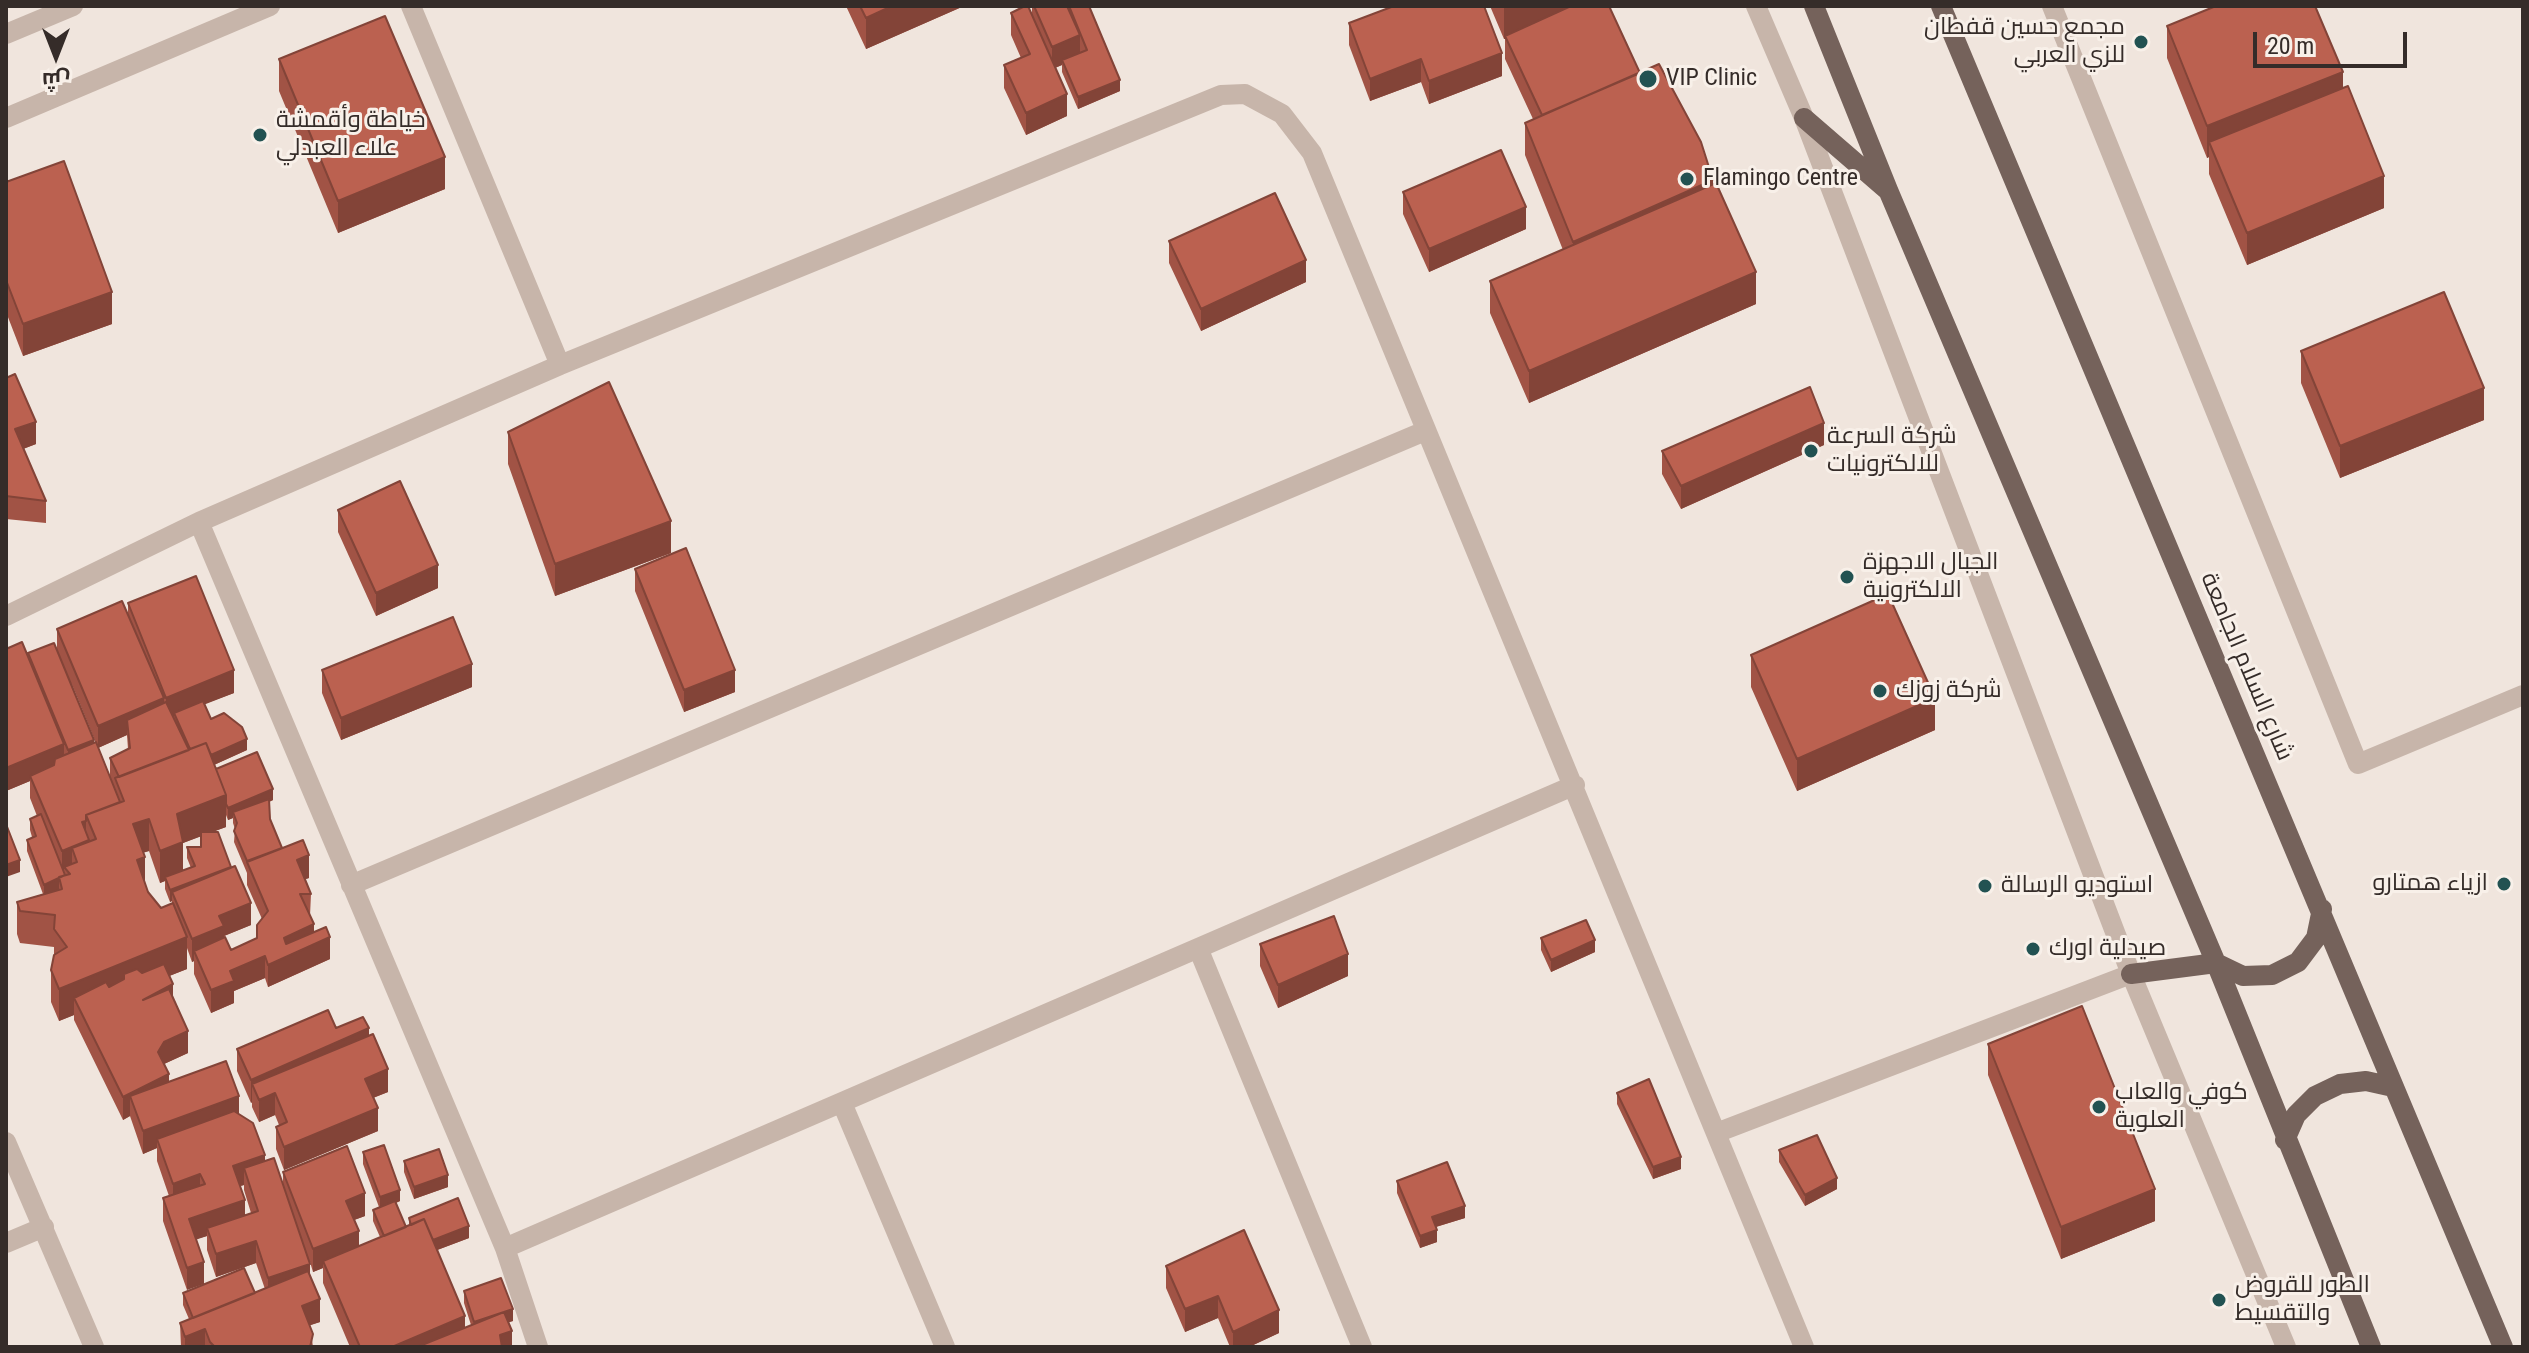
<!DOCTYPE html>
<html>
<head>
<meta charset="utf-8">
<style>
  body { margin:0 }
  #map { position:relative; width:2529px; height:1353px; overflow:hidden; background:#f0e5dd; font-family:"Roboto Condensed",Cairo,sans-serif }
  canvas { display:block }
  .frame { position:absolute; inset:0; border:8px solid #352c29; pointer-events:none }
  .north { position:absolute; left:16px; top:16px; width:80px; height:80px; -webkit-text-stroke:6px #f8f0e9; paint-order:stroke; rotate:180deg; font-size:22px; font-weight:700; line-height:32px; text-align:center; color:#352c29 }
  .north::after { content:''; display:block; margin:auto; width:28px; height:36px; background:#352c29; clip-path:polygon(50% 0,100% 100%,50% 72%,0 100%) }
  .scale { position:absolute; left:2253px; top:32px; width:154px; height:36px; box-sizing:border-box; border:4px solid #352c29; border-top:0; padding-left:10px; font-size:24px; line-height:28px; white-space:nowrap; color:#352c29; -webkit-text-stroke:6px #f8f0e9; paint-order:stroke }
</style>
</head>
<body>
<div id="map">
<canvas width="2529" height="1353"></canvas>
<div class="frame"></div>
<div class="north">ش</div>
<div class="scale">20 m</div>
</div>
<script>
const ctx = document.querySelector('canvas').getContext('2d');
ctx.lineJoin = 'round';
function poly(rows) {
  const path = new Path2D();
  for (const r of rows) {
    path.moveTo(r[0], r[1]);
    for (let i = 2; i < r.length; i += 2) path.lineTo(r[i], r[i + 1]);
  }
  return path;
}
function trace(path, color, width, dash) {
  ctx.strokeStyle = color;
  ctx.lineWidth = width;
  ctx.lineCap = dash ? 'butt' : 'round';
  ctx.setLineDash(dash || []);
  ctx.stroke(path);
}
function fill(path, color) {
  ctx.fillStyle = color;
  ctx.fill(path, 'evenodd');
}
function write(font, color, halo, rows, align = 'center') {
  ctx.font = font + ' "Roboto Condensed",Cairo,sans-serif';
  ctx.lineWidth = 6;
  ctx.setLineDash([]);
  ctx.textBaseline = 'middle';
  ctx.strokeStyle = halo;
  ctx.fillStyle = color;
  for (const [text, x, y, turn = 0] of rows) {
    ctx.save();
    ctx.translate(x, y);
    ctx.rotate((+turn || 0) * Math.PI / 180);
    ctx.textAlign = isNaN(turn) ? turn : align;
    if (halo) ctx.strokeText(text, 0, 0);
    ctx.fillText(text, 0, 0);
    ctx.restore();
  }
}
const minor = poly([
  [411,6,560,365],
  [1756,6,1804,118,2131,974,2286,1347],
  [2052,6,2358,764,2523,695],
  [6,34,73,6],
  [6,118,270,6],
  [199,522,505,1248,538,1347],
  [6,616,199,522,560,365,1221,95,1245,94,1282,114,1312,153,1804,1347],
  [351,885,1425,431],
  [1198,948,1362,1347],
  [842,1103,945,1347],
  [1716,1133,2131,974],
  [6,1142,94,1347],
  [6,1243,44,1227],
  [505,1248,1575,785]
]);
const major = poly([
  [1814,6,1888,190,2216,963,2371,1347],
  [1941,6,2503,1347],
  [1804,118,1886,189],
  [2131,974,2216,963,2243,976,2272,975,2298,962,2316,938,2322,909],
  [2285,1140,2296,1115,2315,1096,2340,1084,2366,1081,2393,1087]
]);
const wall = poly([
  [846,6,964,6,866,49],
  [1032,6,1089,6,1120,91,1078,109,1062,72,1062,65,1055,68,1067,116,1026,135,1004,88,1004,65,1021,58,1011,35,1011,13,1032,15],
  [1490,6,1609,6,1640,73,1713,185,1756,304,1529,403,1490,313,1490,281,1563,250,1525,155,1525,123,1533,119,1505,59,1505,39,1504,39],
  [1349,23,1502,76,1429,104,1421,82,1370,101,1349,45],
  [2167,26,2343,88,2384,208,2247,265,2209,174,2209,157,2207,158,2167,58],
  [279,59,445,189,338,233,279,91],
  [6,182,112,324,23,356,6,312],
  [1403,192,1526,229,1429,272,1403,214],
  [1169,241,1306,282,1201,331,1169,263],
  [2301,351,2484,420,2340,478,2301,383],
  [6,378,36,444,23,449,46,501,46,523,6,519],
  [508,432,671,553,555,596,508,464],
  [1824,445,1681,509,1662,474,1662,451],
  [338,510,438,588,376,616,338,532],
  [635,569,735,692,684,712,635,591],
  [128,603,234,693,204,704,211,719,247,750,214,765,216,769,273,800,269,802,270,819,282,848,309,878,305,879,311,894,310,916,314,932,330,959,268,987,265,978,234,991,234,1003,211,1013,194,974,194,961,192,962,187,948,187,969,169,976,173,997,188,1053,164,1064,169,1082,239,1114,265,1161,283,1183,283,1172,365,1216,354,1220,359,1246,380,1237,373,1221,373,1210,379,1207,363,1164,363,1152,400,1201,396,1203,406,1227,409,1226,409,1218,469,1238,437,1250,465,1328,471,1325,464,1303,464,1291,513,1321,508,1322,512,1347,350,1347,323,1283,323,1268,313,1272,310,1262,310,1276,320,1322,310,1325,313,1347,181,1347,180,1323,189,1319,183,1305,183,1293,255,1293,265,1289,256,1263,216,1277,207,1250,207,1236,196,1239,187,1290,163,1221,163,1198,169,1196,157,1161,157,1148,143,1154,130,1116,123,1120,74,1020,74,1015,59,1021,51,1002,51,970,54,959,54,947,20,943,17,934,17,902,43,894,27,851,27,840,32,837,30,830,30,819,37,816,30,798,30,781,6,791,6,649,28,658,28,653,57,650,57,629,128,614],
  [71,682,98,748,127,735,128,749,110,758,110,778,94,743],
  [226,815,228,820,233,818,233,823,235,829,234,842,247,873,247,885,262,919,257,938,231,950,224,936,251,925,212,832,226,827],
  [201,836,201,847,187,847,187,858,191,868,183,870,183,843],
  [149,851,160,883,165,881,165,889,170,902,172,901,172,903,161,908,148,892,145,884,144,852],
  [244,1185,244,1190,251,1213,245,1215,240,1186],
  [1751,655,1935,730,1797,791,1751,687],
  [322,670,472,687,341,740,322,693],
  [1541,938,1595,952,1551,972,1541,950],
  [1260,944,1348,976,1278,1008,1260,966],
  [336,1028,369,1036,388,1092,373,1098,378,1131,284,1170,276,1149,276,1127,279,1125,275,1115,259,1122,252,1107,252,1102,251,1103,237,1071,237,1049],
  [1988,1044,2155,1221,2061,1259,1988,1075],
  [1617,1093,1681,1169,1653,1179,1617,1104],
  [1779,1150,1837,1189,1805,1206,1779,1162],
  [404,1161,448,1187,414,1199,404,1172],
  [1397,1181,1465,1218,1436,1227,1437,1242,1420,1248,1397,1193],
  [1166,1266,1279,1333,1249,1347,1230,1347,1218,1318,1185,1332,1166,1288]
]);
const shadedWall = poly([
  [892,6,964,6,866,49,866,18],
  [1507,6,1585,6,1504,39,1504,7],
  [1080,35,1080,57,1062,60,1062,65,1052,69,1052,47],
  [1502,53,1502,76,1429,104,1429,81],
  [1421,59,1421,82,1370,101,1370,79],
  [2343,72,2343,104,2209,142,2209,157,2207,158,2207,126],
  [1120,80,1120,91,1078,109,1078,97],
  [1067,94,1067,116,1026,135,1026,113],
  [445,157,445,189,338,233,338,201],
  [2384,176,2384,208,2247,265,2247,233],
  [1713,180,1713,212,1573,274,1573,242],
  [1526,207,1526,229,1429,272,1429,249],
  [1306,260,1306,282,1201,331,1201,309],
  [1756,272,1756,304,1529,403,1529,371],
  [112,292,112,324,23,356,23,324],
  [2484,388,2484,420,2340,478,2340,446],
  [36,422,36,444,15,452,15,429],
  [1824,423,1824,445,1681,509,1681,486],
  [671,521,671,553,555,596,555,564],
  [438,565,438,588,376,616,376,593],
  [472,664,472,687,341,740,341,718],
  [234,670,234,693,175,716,174,713,174,717,166,720,166,698],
  [735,670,735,692,684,712,684,690],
  [164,698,164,720,127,720,127,735,98,748,98,726],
  [1935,698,1935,730,1797,791,1797,759],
  [247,739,247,750,196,773,196,762],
  [94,740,94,751,68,761,68,750],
  [64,744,64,767,30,776,30,781,6,791,6,768],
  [273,789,273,800,235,817,233,812,233,818,228,820,228,808],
  [226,795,226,827,183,843,183,874,165,877,165,881,160,883,160,851,177,814],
  [149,819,149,851,133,856,133,824],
  [86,821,86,841,77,862,72,848,72,869,64,867,64,872,62,873,62,851,82,822],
  [309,855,309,878,297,882,297,860],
  [145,857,145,889,137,860],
  [20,860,20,872,6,877,6,865],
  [231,867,172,892,172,901,170,902,170,890],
  [59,879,59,891,44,896,44,885],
  [251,903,251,925,224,936,224,948,194,951,194,961,192,962,192,939,219,916],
  [314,924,314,944,330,937,330,959,268,987,268,965,284,938],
  [187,937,187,969,124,994,124,974,124,995,74,998,74,1015,59,1021,59,989],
  [1595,940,1595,952,1551,972,1551,960],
  [1348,954,1348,976,1278,1008,1278,985],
  [265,956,265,978,234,991,234,1003,211,1013,211,990,230,971],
  [173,984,173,1007,143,1000],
  [369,1028,369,1051,252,1084,252,1102,251,1103,251,1080],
  [188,1031,188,1053,164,1064,158,1052,164,1042],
  [388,1069,388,1092,365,1101,365,1079],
  [169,1074,169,1097,130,1096,130,1116,123,1120,123,1097],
  [275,1093,275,1115,259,1122,259,1100],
  [239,1096,239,1118,157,1139,157,1148,143,1154,143,1131],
  [378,1108,378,1131,284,1170,284,1147],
  [265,1155,265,1177,244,1168,244,1185,233,1188,233,1166],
  [1681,1157,1681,1169,1653,1179,1653,1167],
  [200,1174,200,1196,173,1206,173,1184],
  [448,1175,448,1187,414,1199,414,1187],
  [1837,1178,1837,1189,1805,1206,1805,1195],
  [2155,1189,2155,1221,2061,1259,2061,1227],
  [400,1190,400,1201,380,1209,380,1197],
  [365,1193,365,1216,346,1223,346,1201],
  [245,1200,245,1222,207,1228,207,1236,189,1242,189,1219],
  [1465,1206,1465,1218,1432,1228,1432,1217],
  [469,1226,469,1238,432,1252,432,1240],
  [1437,1230,1437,1242,1420,1248,1420,1236],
  [359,1231,359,1254,323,1261,323,1268,313,1272,313,1249],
  [256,1241,256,1263,216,1277,216,1254],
  [204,1262,204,1284,187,1290,187,1268],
  [310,1264,310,1287,268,1300,268,1278],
  [1218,1296,1218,1318,1185,1332,1185,1309],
  [320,1299,320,1322,302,1328,302,1306],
  [513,1309,513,1321,474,1333,474,1322],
  [1279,1310,1279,1333,1249,1347,1233,1347,1233,1332],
  [465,1316,465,1339,445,1347,392,1347],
  [205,1329,205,1347,185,1347,185,1337],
  [512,1331,512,1347,500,1347,500,1335]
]);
const building = poly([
  [860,6,892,6,866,18,860,6],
  [1025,6,1028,6,1067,94,1026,113,1004,65,1030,54,1011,13,1025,6],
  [1034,6,1067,6,1080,35,1052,47,1034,6],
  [1069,6,1089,6,1120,80,1078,97,1062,60,1087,50,1069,6],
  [1394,6,1484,6,1502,53,1429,81,1421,59,1370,79,1349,23,1394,6],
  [1571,6,1609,6,1640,73,1542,115,1505,36,1571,6],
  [2216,6,2315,6,2343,72,2207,126,2167,26,2216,6],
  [385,16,445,157,338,201,279,59,385,16],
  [1659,64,1701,142,1713,180,1573,242,1525,123,1659,64],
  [2348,86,2384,176,2247,233,2209,142,2348,86],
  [1501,150,1526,207,1429,249,1403,192,1501,150],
  [64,161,112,292,23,324,6,280,6,182,64,161],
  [1716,183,1756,272,1529,371,1490,281,1716,183],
  [1275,193,1306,260,1201,309,1169,241,1275,193],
  [2444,292,2484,388,2340,446,2301,351,2444,292],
  [15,374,36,422,15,429,46,501,6,496,6,378,15,374],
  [609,382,671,521,555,564,508,432,609,382],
  [1810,387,1824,423,1681,486,1662,451,1810,387],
  [400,481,438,565,376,593,338,510,400,481],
  [686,548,735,670,684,690,635,569,686,548],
  [196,576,234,670,166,698,128,603,196,576],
  [1888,594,1935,698,1797,759,1751,655,1888,594],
  [122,601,164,698,98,726,57,629,122,601],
  [453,617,472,664,341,718,322,670,453,617],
  [22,642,64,744,6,768,6,649,22,642],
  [54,643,94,740,68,750,28,653,54,643],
  [203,701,211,719,224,713,242,727,247,739,211,755,206,743,190,749,174,713,203,701],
  [166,702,189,750,119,777,110,758,130,748,127,720,166,702],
  [96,742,120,802,86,815,86,821,82,822,89,840,62,851,30,776,54,765,55,759,96,742],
  [206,743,226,795,177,814,183,842,160,851,149,819,133,824,145,857,137,860,148,892,161,908,173,903,187,937,59,989,51,970,54,955,67,947,54,929,55,915,20,911,17,902,62,889,59,877,70,874,64,867,77,862,72,848,96,839,86,815,124,801,115,778,206,743],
  [257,752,273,789,228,808,226,804,226,795,216,769,257,752],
  [269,799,270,819,282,848,247,861,234,831,237,823,233,812,269,799],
  [41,814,65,875,44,885,27,840,36,836,30,819,41,814],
  [6,824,20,860,6,865,6,824],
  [201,832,218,832,231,867,170,890,165,877,195,866,187,847,201,847,201,832],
  [303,840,309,855,297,860,311,894,300,894,314,924,284,938,286,944,326,927,330,937,268,965,265,956,230,971,234,981,211,990,194,951,225,937,231,950,257,938,257,925,268,911,247,862,303,840],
  [235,866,251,903,219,916,224,926,192,939,172,892,235,866],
  [1334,916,1348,954,1278,985,1260,944,1334,916],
  [1586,920,1595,940,1551,960,1541,938,1586,920],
  [164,964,173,984,143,1000,169,989,188,1031,164,1042,158,1052,169,1074,123,1097,74,998,106,982,109,987,124,979,124,974,137,969,142,973,164,964],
  [2082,1006,2155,1189,2061,1227,1988,1044,2082,1006],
  [328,1010,336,1028,363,1017,369,1028,251,1080,237,1049,328,1010],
  [373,1034,388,1069,365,1079,378,1108,284,1147,276,1127,287,1122,275,1093,259,1100,252,1084,373,1034],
  [226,1061,239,1096,143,1131,130,1096,226,1061],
  [1649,1079,1681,1157,1653,1167,1617,1093,1649,1079],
  [234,1111,253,1123,265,1155,233,1166,245,1200,189,1219,204,1262,187,1268,163,1198,205,1184,200,1174,173,1184,157,1139,234,1111],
  [1817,1135,1837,1178,1805,1195,1779,1150,1817,1135],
  [384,1145,400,1190,380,1197,363,1152,384,1145],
  [347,1146,365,1193,346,1201,359,1231,313,1249,283,1172,347,1146],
  [439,1149,448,1175,414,1187,404,1161,439,1149],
  [274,1158,310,1264,268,1278,256,1241,216,1254,207,1228,258,1211,244,1168,274,1158],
  [1447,1162,1465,1206,1432,1217,1437,1230,1420,1236,1397,1181,1447,1162],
  [458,1198,469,1226,433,1240,424,1219,411,1225,409,1218,458,1198],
  [395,1201,406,1227,384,1236,373,1210,395,1201],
  [424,1219,465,1316,392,1347,360,1347,323,1261,424,1219],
  [1244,1230,1279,1310,1233,1332,1218,1296,1185,1309,1166,1266,1244,1230],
  [244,1268,255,1293,193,1318,183,1293,244,1268],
  [308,1271,320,1299,302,1306,313,1334,310,1347,215,1347,210,1342,205,1329,185,1337,180,1323,308,1271],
  [501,1278,513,1309,474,1322,464,1291,501,1278],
  [504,1312,512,1331,500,1335,502,1347,417,1347,504,1312]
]);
const markers = [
  [2141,42,8,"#225252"],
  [1648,79,10,"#225252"],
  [260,135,8,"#225252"],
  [1687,179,8,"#225252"],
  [1811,451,8,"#225252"],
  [1847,577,8,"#225252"],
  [1880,691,8,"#225252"],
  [2504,884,8,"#225252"],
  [1985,886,8,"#225252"],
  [2033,949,8,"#225252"],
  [2099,1107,8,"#225252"],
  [2219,1300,8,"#225252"]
];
const poiNames = [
  ["مجمع حسين قفطان",2125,28,"right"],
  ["للزي العربي",2125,56,"right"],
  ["VIP Clinic",1666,79],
  ["خياطة وأقمشة",276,121],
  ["علاء العبدلي",276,149],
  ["Flamingo Centre",1703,179],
  ["شركة السرعة",1827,437],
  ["للالكترونيات",1827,465],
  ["الجبال الاجهزة",1863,563],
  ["الالكترونية",1863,591],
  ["شركة زوزك",1896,691],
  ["ازياء همتارو",2488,884,"right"],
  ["استوديو الرسالة",2001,886],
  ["صيدلية اورك",2049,949],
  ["كوفي والعاب",2115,1093],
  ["العلوية",2115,1121],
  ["الطور للقروض",2235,1286],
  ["والتقسيط",2235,1314]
];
const streetNames = [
  ["شارع السلام الجامعة",2246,667,67]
];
trace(minor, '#c7b5aa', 20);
trace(major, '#75625b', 20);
fill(wall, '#a15345');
fill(shadedWall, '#834438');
fill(building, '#bb6150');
trace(building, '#834438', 2);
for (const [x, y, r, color] of markers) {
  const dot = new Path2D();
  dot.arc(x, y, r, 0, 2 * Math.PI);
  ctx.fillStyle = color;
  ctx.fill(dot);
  trace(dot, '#f8f0e9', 3);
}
write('24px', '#352c29', '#f8f0e9', poiNames, 'left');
write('24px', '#352c29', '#f8f0e9', streetNames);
</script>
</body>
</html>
